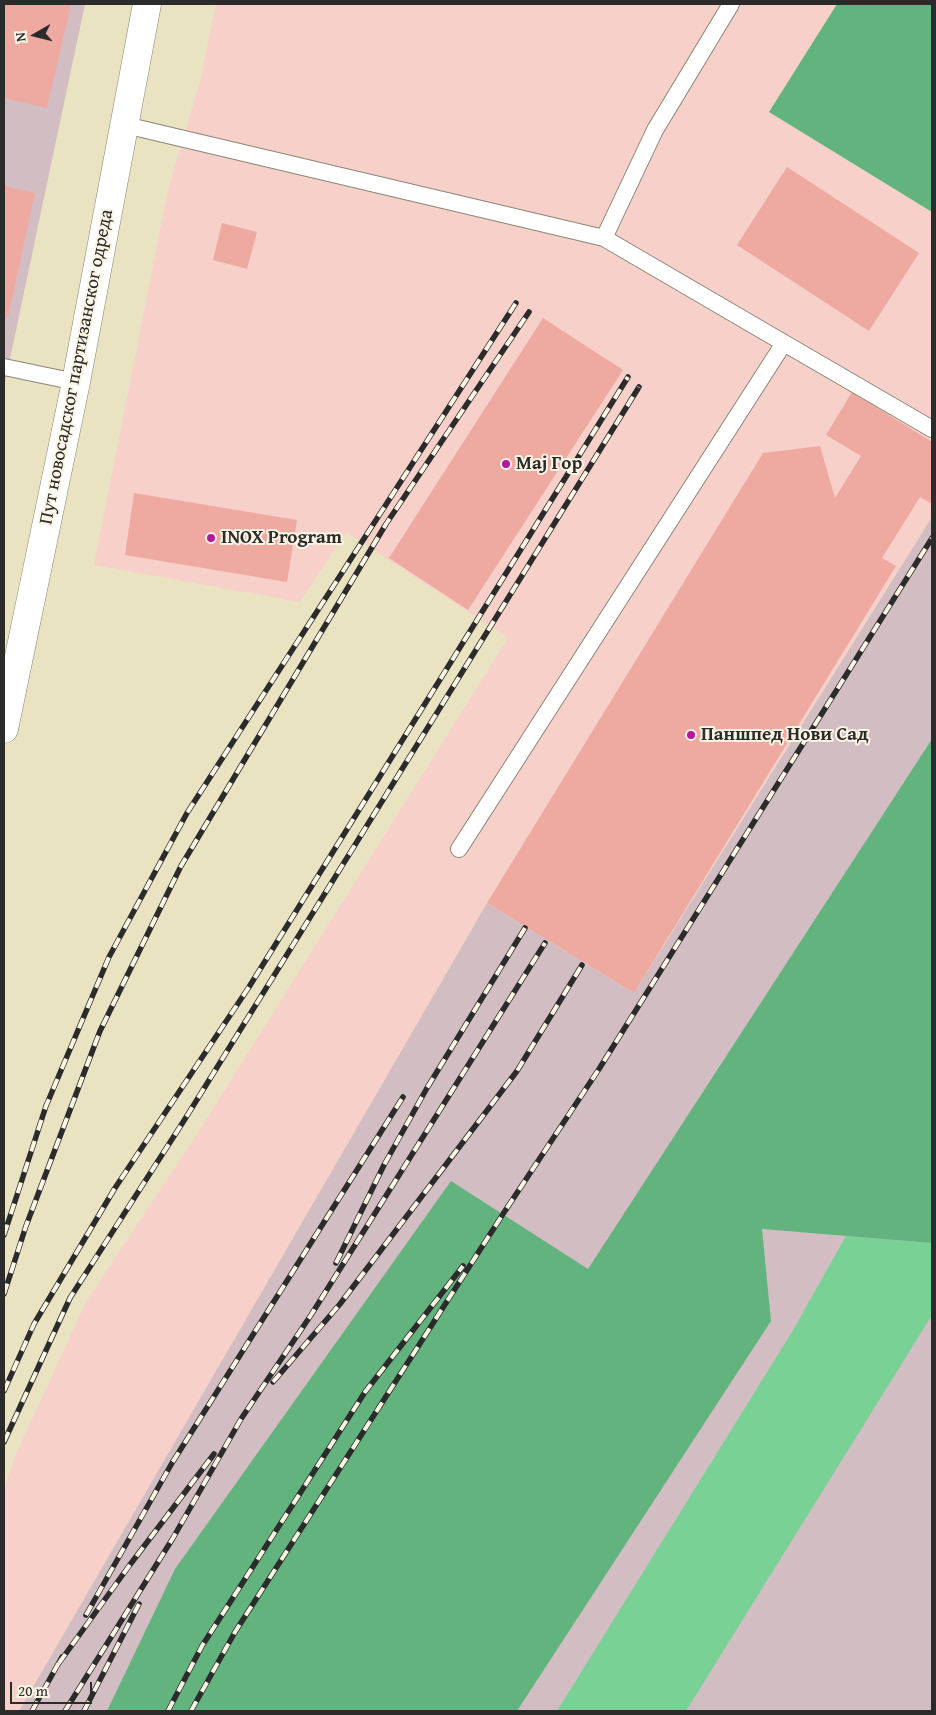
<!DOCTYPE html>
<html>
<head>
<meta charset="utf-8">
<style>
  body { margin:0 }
  #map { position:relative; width:936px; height:1715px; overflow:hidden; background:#e9e3c1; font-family:"Gentium Book Plus",serif }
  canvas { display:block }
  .frame { position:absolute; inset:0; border:5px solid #2b2b2b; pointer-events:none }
  .north { position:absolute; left:10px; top:10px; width:50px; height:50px; -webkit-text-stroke:4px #fcf5e5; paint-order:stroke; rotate:262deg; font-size:14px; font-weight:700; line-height:20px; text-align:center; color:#2b2b2b }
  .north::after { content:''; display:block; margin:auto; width:18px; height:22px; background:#2b2b2b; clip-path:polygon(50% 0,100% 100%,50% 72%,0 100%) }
  .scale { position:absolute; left:10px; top:1682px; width:82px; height:22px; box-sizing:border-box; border:2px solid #2b2b2b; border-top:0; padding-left:6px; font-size:15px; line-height:18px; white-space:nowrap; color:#2b2b2b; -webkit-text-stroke:4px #fcf5e5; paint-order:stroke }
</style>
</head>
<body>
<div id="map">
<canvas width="936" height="1715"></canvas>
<div class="frame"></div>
<div class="north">N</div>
<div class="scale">20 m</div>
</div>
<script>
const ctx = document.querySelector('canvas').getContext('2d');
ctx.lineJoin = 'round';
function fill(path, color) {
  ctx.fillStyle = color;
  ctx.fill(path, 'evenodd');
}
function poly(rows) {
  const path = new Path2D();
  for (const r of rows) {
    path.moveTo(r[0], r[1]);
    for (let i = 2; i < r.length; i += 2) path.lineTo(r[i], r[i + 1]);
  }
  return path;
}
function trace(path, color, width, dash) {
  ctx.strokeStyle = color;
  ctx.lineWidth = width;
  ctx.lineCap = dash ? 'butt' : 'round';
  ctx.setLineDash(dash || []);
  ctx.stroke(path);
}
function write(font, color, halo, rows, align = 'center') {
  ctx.font = font + ' "Gentium Book Plus",serif';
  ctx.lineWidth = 4;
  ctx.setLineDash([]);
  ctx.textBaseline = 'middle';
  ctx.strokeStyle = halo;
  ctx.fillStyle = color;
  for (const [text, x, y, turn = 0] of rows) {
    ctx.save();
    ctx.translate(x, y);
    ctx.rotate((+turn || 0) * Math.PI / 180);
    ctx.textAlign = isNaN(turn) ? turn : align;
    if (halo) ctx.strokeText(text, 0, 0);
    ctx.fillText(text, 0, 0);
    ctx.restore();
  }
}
const built = poly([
  [216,4,837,4,769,112,932,212,932,517,634,993,487,903,19,1711,4,1711,4,1489,16,1454,86,1302,201,1128,508,638,346,532,300,602,94,565,168,190,201,78]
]);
const industrial = poly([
  [4,4,85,4,4,387],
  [932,517,932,1711,19,1711,487,903,634,993]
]);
const green = poly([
  [846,1236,932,1243,932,1315,686,1711,557,1711,792,1332]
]);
const forest = poly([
  [837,4,932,4,932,212,769,112],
  [932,739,932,1243,762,1229,771,1321,517,1711,107,1711,175,1569,451,1181,588,1269]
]);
const building = poly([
  [4,4,71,4,47,108,4,98],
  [787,167,919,253,869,331,737,245],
  [4,186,35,193,8,317,4,316],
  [222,223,257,232,247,269,213,260],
  [543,318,623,370,468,610,389,558],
  [852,392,932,442,932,504,920,497,882,558,896,566,634,993,487,903,763,453,820,446,835,498,861,456,826,435],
  [134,493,297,520,287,582,125,555]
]);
const service = poly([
  [125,125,604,238,655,130,731,4],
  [784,343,932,429],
  [4,367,76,382],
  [459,849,784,343,604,238]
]);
const tertiary = poly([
  [4,729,76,382,147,4]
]);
const rail = poly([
  [4,1235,46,1106,109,957,187,813,516,303],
  [336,1263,384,1165,427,1088,525,928],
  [4,1294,26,1226,100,1031,181,866,386,524,529,312],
  [273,1382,340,1304,517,1071,582,965],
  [4,1391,34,1324,115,1188,249,987,628,377],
  [4,1442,70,1298,185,1119,639,387],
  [86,1615,172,1463,403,1097],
  [59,1663,129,1566,214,1454],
  [32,1711,62,1657],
  [65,1711,173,1538,241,1419,311,1315,545,943],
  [84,1711,139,1604],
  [168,1711,202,1646,365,1392,463,1266],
  [191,1711,235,1632,503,1214,599,1069,932,538]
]);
const markers = [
  [506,464,5,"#b5179e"],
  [211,538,5,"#b5179e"],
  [691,735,5,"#b5179e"]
];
const streetNames = [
  ["Пут новосадског партизанског одреда",77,367,-79]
];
const poiNames = [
  ["Мај Гор",516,464],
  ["INOX Program",221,538],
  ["Паншпед Нови Сад",701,735]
];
fill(built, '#f7d0ca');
fill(industrial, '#d2bec2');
fill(green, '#7ad195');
fill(forest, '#63b37e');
fill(building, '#eea9a1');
trace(service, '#8a8776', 18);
trace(tertiary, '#8a8776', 29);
trace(service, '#fff', 16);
trace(tertiary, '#fff', 28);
trace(rail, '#2b2b2b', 5.5);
trace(rail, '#fcf5e5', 4, [11]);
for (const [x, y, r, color] of markers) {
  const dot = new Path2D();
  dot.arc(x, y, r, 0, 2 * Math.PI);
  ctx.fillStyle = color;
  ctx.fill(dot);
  trace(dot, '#fcf5e5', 2);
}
write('19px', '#2b2b2b', '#fcf5e5', streetNames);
write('bold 19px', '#2b2b2b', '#fcf5e5', poiNames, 'left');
</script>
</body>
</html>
